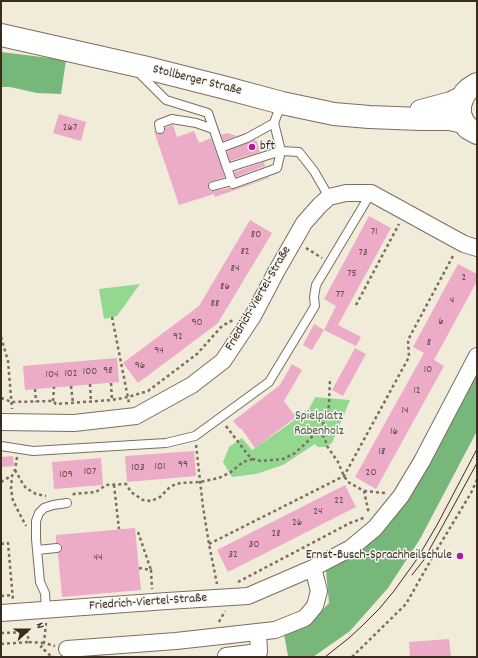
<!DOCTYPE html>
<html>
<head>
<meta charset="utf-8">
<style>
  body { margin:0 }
  #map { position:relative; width:478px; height:658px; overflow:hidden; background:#f1ecda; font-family:Dekko,sans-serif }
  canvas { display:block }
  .frame { position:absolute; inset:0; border:2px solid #3b2a1e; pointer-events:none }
  .north { position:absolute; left:8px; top:610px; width:40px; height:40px; -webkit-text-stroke:3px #f6f6f2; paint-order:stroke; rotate:69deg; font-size:11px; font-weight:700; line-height:16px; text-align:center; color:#3b2a1e }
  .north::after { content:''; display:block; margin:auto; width:14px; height:18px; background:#3b2a1e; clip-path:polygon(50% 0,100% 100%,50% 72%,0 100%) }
</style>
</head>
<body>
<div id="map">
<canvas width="478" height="658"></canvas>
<div class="frame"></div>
<div class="north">N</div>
</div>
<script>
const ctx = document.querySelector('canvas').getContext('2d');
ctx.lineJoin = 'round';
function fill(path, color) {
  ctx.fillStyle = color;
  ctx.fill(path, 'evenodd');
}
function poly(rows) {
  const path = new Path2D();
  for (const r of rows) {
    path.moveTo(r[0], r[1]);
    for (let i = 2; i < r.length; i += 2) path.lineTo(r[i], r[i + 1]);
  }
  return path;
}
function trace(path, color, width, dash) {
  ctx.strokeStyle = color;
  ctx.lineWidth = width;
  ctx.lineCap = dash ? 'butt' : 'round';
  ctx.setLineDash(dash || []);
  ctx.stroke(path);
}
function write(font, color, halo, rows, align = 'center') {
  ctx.font = font + ' Dekko,sans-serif';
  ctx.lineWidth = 3;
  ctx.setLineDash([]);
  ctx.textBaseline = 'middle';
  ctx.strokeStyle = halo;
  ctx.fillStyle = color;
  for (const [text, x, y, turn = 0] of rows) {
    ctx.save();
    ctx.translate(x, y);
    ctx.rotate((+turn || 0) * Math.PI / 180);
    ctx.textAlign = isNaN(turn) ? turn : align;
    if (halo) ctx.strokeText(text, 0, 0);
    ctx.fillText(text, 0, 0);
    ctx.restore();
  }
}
const green = poly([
  [140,284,117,316,104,319,99,289],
  [315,397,350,400,332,443,325,447,318,447,315,444,283,465,256,474,232,477,223,462,229,447,242,438,252,450,289,424,310,407]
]);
const forest = poly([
  [1,52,66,60,61,94,37,93,10,87,1,87],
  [477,367,477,431,420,539,388,588,350,631,313,657,286,657,288,656,284,634,312,621,329,603,326,570,362,548,381,533,402,504]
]);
const building = poly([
  [59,114,86,122,81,141,53,133],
  [173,125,177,137,194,131,199,143,211,138,225,177,212,181,209,182,208,187,209,190,211,191,214,191,229,188,232,189,235,189,269,177,269,178,215,197,214,194,179,205,154,131,155,131,158,134,161,134,165,131,165,128],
  [227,133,237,136,223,141,221,135],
  [254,140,257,141,260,152,230,161,227,151],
  [264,162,265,166,236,177,234,172],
  [369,216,391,228,338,325,361,337,356,346,324,330,336,306,324,299],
  [250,220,272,233,218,323,138,383,123,363,199,306],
  [458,264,477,274,477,281,434,360,444,366,376,489,355,477,424,353,413,347],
  [314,324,324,330,312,350,303,345],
  [355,348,366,354,343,396,332,390],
  [117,358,119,382,25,390,23,366],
  [292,364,302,370,284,401,296,417,255,448,241,428,240,429,233,421,280,385],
  [194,451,196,476,127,482,125,456],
  [13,456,14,466,2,467,2,457],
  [101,458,103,485,54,489,52,462],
  [345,485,356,507,228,572,217,550],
  [135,528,141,590,62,597,58,553,60,552,62,548,61,544,56,543,56,535],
  [449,639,451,657,410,657,409,642]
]);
const path = poly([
  [306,248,322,258],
  [356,305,399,224],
  [112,317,129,403],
  [1,337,8,361,12,409],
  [111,383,112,400],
  [90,384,91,402],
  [71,386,73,403],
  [35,389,36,402],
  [1,398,12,402,53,401,56,404,112,400,128,397,148,391,197,354,222,326,233,320],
  [53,401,54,387],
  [226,426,248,455,253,459,261,461,283,459,295,453,306,443,322,426,325,420,328,413,329,404,330,378],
  [319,430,325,439,327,446,338,462,344,476,348,482,364,491,369,514],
  [196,445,203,507,209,544,217,584],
  [17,457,15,470,12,476,11,489,13,501,26,526],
  [15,470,23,484,26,488,36,494,46,496],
  [1,482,11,476],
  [114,485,119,529],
  [364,491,385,493],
  [73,495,74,494,96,492,106,485,126,484,131,492,143,500,151,501,160,497,170,487,176,484,181,483,200,482,219,478,231,472,243,462,253,459],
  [138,532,151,570],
  [1,544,8,543,13,600],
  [209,544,344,476,409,357,408,340,454,254],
  [139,568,151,570,152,589],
  [238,582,350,523,366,517],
  [1,596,12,595],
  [219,622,225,611],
  [46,623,44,643,55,646],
  [1,633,27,632,29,642,44,643,41,647,52,657],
  [1,644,29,642],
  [352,657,406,604,436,551,471,493,477,480]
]);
const lane = poly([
  [138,72,166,100,208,113,227,168,281,151,299,152,314,171,329,197],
  [160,129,159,124,172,119,196,123,213,129],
  [220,148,247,138,274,123],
  [227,168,233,184,277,168,281,151,274,123,281,104],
  [213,186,232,181],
  [1,446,33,451,166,443,195,436,269,382,315,306,314,297,316,285,371,193],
  [37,550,57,548],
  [46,610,45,593,40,582,36,539,36,521,39,513,44,508,53,505,67,503]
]);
const street = poly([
  [1,422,74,423,136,416,192,385,223,361,253,316,276,272,304,223,320,205,329,197,346,193,371,193,464,244,477,248],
  [1,613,167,601,248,596,313,568,351,548,375,528,401,496,422,461,477,356],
  [67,649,176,641,275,630,305,618,315,606,319,591,313,568],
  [226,656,259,652,258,632]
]);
const secondary = poly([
  [1,35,143,67,226,88,282,103,334,114,369,117,421,119,450,119,463,122],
  [477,84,469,89,465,93,463,97,460,105,460,114,463,122,468,128,477,133],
  [421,111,451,103,463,97]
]);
const tram = poly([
  [412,575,423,561,442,527,477,463],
  [325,657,349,638,362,626,379,609,394,591,417,559,437,525,477,449]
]);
const markers = [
  [252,147,4,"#b5179e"],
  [460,556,4,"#b5179e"]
];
const numberNames = [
  ["267",70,128],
  ["71",374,232],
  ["80",256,235],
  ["82",245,252],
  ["73",363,253],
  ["84",235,269],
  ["75",352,274],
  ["2",464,278],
  ["86",225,287],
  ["77",340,295],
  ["4",452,301],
  ["88",215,304],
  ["6",441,322],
  ["90",197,323],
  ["92",178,337],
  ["8",429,343],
  ["94",159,351],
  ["96",140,366],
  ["10",428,370],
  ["98",108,371],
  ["100",90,372],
  ["102",71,374],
  ["104",52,375],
  ["12",417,391],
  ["14",405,411],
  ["16",394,432],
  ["18",382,452],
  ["99",183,465],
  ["101",160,467],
  ["103",138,468],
  ["107",90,472],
  ["20",371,473],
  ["109",66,475],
  ["22",339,501],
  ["24",318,512],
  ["26",297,523],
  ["28",276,534],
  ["30",254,545],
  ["32",233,555],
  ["44",98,558]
];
const streetNames = [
  ["Stollberger Straße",197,81,14],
  ["Friedrich-Viertel-Straße",259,299,-60],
  ["Friedrich-Viertel-Straße",148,603,-4]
];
const poiNames = [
  ["bft",260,147],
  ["Ernst-Busch-Sprachheilschule",452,556,"right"]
];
const parkNames = [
  ["Spielplatz",319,417],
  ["Rabenholz",319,432]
];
fill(green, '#94d890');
fill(forest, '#77b87a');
fill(building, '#ecabc7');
trace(lane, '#7b6e60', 10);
trace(street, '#7b6e60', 18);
trace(secondary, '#7b6e60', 24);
trace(path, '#7b6e60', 2.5, [3, 3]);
trace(lane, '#fff', 8);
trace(street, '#fff', 16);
trace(secondary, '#fff', 22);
trace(tram, '#3b2a1e', 1);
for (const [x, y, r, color] of markers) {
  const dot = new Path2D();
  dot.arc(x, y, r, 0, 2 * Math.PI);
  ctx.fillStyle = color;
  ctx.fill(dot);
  trace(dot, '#f6f6f2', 1.5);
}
write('11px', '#674a48', null, numberNames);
write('13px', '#3b2a1e', '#f6f6f2', streetNames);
write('13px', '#3b2a1e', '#f6f6f2', poiNames, 'left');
write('13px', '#51563a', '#f6f6f2', parkNames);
</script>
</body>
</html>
